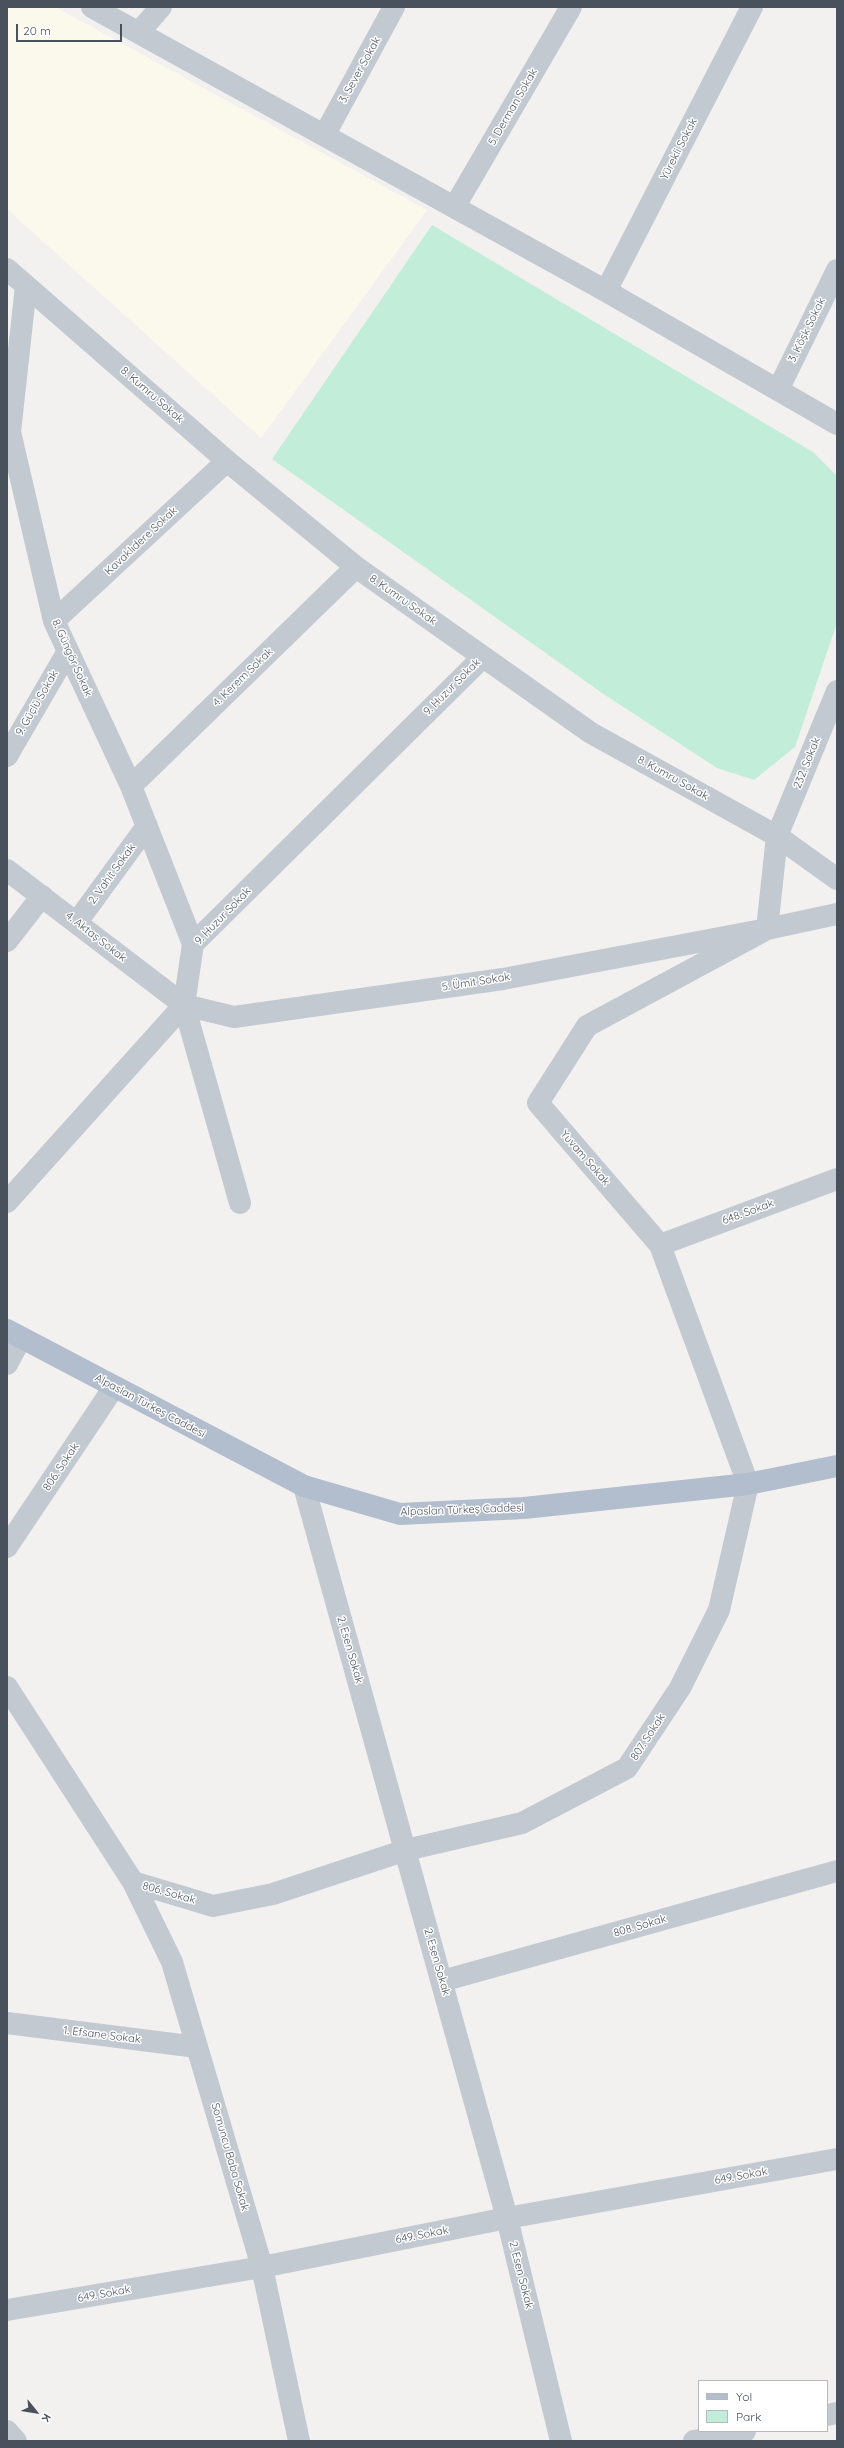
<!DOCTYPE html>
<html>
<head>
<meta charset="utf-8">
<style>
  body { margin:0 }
  #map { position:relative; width:844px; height:2448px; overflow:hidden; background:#f3f1f0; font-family:Quicksand,sans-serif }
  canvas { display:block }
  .frame { position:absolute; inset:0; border:8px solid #49515d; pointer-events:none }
  .legend { position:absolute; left:698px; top:2380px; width:130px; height:52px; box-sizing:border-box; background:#fff; border:1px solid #b6b9be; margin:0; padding:5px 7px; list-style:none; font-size:12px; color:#49515d }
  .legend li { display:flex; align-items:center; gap:8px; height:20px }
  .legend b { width:20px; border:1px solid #b6b9be }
  .north { position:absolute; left:16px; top:2392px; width:40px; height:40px; -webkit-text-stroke:3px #fff; paint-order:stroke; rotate:120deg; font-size:11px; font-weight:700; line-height:16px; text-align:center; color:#49515d }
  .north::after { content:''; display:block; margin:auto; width:14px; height:18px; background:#49515d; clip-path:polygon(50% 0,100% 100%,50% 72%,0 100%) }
  .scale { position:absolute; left:16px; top:24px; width:106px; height:18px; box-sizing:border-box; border:2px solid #49515d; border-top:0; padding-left:5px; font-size:12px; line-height:14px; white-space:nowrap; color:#49515d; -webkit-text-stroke:3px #fff; paint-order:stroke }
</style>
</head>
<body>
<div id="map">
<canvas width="844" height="2448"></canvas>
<div class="frame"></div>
<ul class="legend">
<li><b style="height:5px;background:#b2bdcd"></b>Yol</li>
<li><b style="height:11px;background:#c2edd8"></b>Park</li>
</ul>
<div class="north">K</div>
<div class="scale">20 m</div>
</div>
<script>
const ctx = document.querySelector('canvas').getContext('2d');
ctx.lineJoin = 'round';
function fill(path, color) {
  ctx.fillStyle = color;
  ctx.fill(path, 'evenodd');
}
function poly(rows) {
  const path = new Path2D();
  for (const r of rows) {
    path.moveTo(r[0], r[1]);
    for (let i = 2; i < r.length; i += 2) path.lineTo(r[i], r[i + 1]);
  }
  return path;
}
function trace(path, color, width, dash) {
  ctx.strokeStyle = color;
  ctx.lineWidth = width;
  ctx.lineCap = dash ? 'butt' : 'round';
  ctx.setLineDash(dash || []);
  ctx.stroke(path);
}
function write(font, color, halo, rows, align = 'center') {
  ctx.font = font + ' Quicksand,sans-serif';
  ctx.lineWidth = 3;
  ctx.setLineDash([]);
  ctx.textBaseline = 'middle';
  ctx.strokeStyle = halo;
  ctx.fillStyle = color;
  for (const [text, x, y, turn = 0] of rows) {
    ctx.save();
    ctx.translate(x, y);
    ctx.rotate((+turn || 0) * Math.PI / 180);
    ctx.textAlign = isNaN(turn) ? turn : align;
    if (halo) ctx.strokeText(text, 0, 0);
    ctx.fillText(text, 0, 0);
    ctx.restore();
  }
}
const commercial = poly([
  [7,7,55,7,427,210,261,438,7,209]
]);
const green = poly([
  [432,225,813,452,837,476,837,623,795,747,754,780,717,768,605,695,272,459]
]);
const minor = poly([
  [92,7,606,291,837,424],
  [140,31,161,7],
  [325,134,394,7],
  [455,206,571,7],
  [7,269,227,461,356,567,591,733,777,836,837,879],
  [26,286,10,432,54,621,131,786,193,944],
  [606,291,752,7],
  [778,390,837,270],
  [54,621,227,461],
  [7,756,68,651],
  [131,786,356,567],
  [7,870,184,1005,234,1017,503,979,767,929,837,914],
  [77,922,147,826],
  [767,929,777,836,837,691],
  [7,941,42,896],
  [184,1005,240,1203],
  [7,1202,184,1005,193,944,483,657],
  [660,1245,837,1179],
  [7,1364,21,1338],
  [304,1486,507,2218,561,2441],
  [7,1547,114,1387],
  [7,1687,133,1882,213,1906,273,1894,406,1850,522,1823,627,1768,680,1688,719,1610,748,1484,660,1245,538,1103,587,1026,767,929],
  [133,1882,172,1962,262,2267,299,2441],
  [442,1981,837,1871],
  [7,2023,197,2047],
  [7,2310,262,2267,507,2218,837,2159],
  [827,2415,837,2413],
  [7,2431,16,2441],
  [694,2441,745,2431]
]);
const major = poly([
  [7,1330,304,1486,400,1514,524,1508,748,1484,837,1466]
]);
const streetNames = [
  ["3. Sever Sokak",360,70,-61],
  ["5. Derman Sokak",513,107,-60],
  ["Yürekli Sokak",679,149,-63],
  ["3. Köşk Sokak",807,330,-64],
  ["8. Kumru Sokak",152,395,41],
  ["Kavaklıdere Sokak",141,541,-43],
  ["8. Kumru Sokak",403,600,35],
  ["8. Güngör Sokak",72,658,66],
  ["4. Kerem Sokak",243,677,-44],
  ["9. Huzur Sokak",452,687,-45],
  ["9. Güçlü Sokak",37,703,-60],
  ["232. Sokak",807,763,-68],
  ["8. Kumru Sokak",673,778,29],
  ["2. Vahit Sokak",112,874,-54],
  ["9. Huzur Sokak",223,916,-46],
  ["4. Aktaş Sokak",96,937,38],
  ["5. Ümit Sokak",476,982,-9],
  ["Yuvam Sokak",585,1158,49],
  ["648. Sokak",748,1212,-20],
  ["Alpaslan Türkeş Caddesi",150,1406,28],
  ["806. Sokak",61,1467,-56],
  ["Alpaslan Türkeş Caddesi",462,1510,-2],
  ["2. Esen Sokak",350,1650,74],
  ["807. Sokak",648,1737,-57],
  ["806. Sokak",169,1893,16],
  ["808. Sokak",640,1926,-16],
  ["2. Esen Sokak",437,1962,74],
  ["1. Efsane Sokak",102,2035,7],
  ["Somuncu Baba Sokak",230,2157,74],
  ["649. Sokak",741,2176,-10],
  ["649. Sokak",422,2235,-11],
  ["2. Esen Sokak",521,2275,76],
  ["649. Sokak",104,2294,-10]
];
fill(commercial, '#fbf9ec');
fill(green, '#c2edd8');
trace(minor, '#c2c9d1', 22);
trace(major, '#b2bdcd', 22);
write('11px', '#49515d', '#fff', streetNames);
</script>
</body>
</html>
